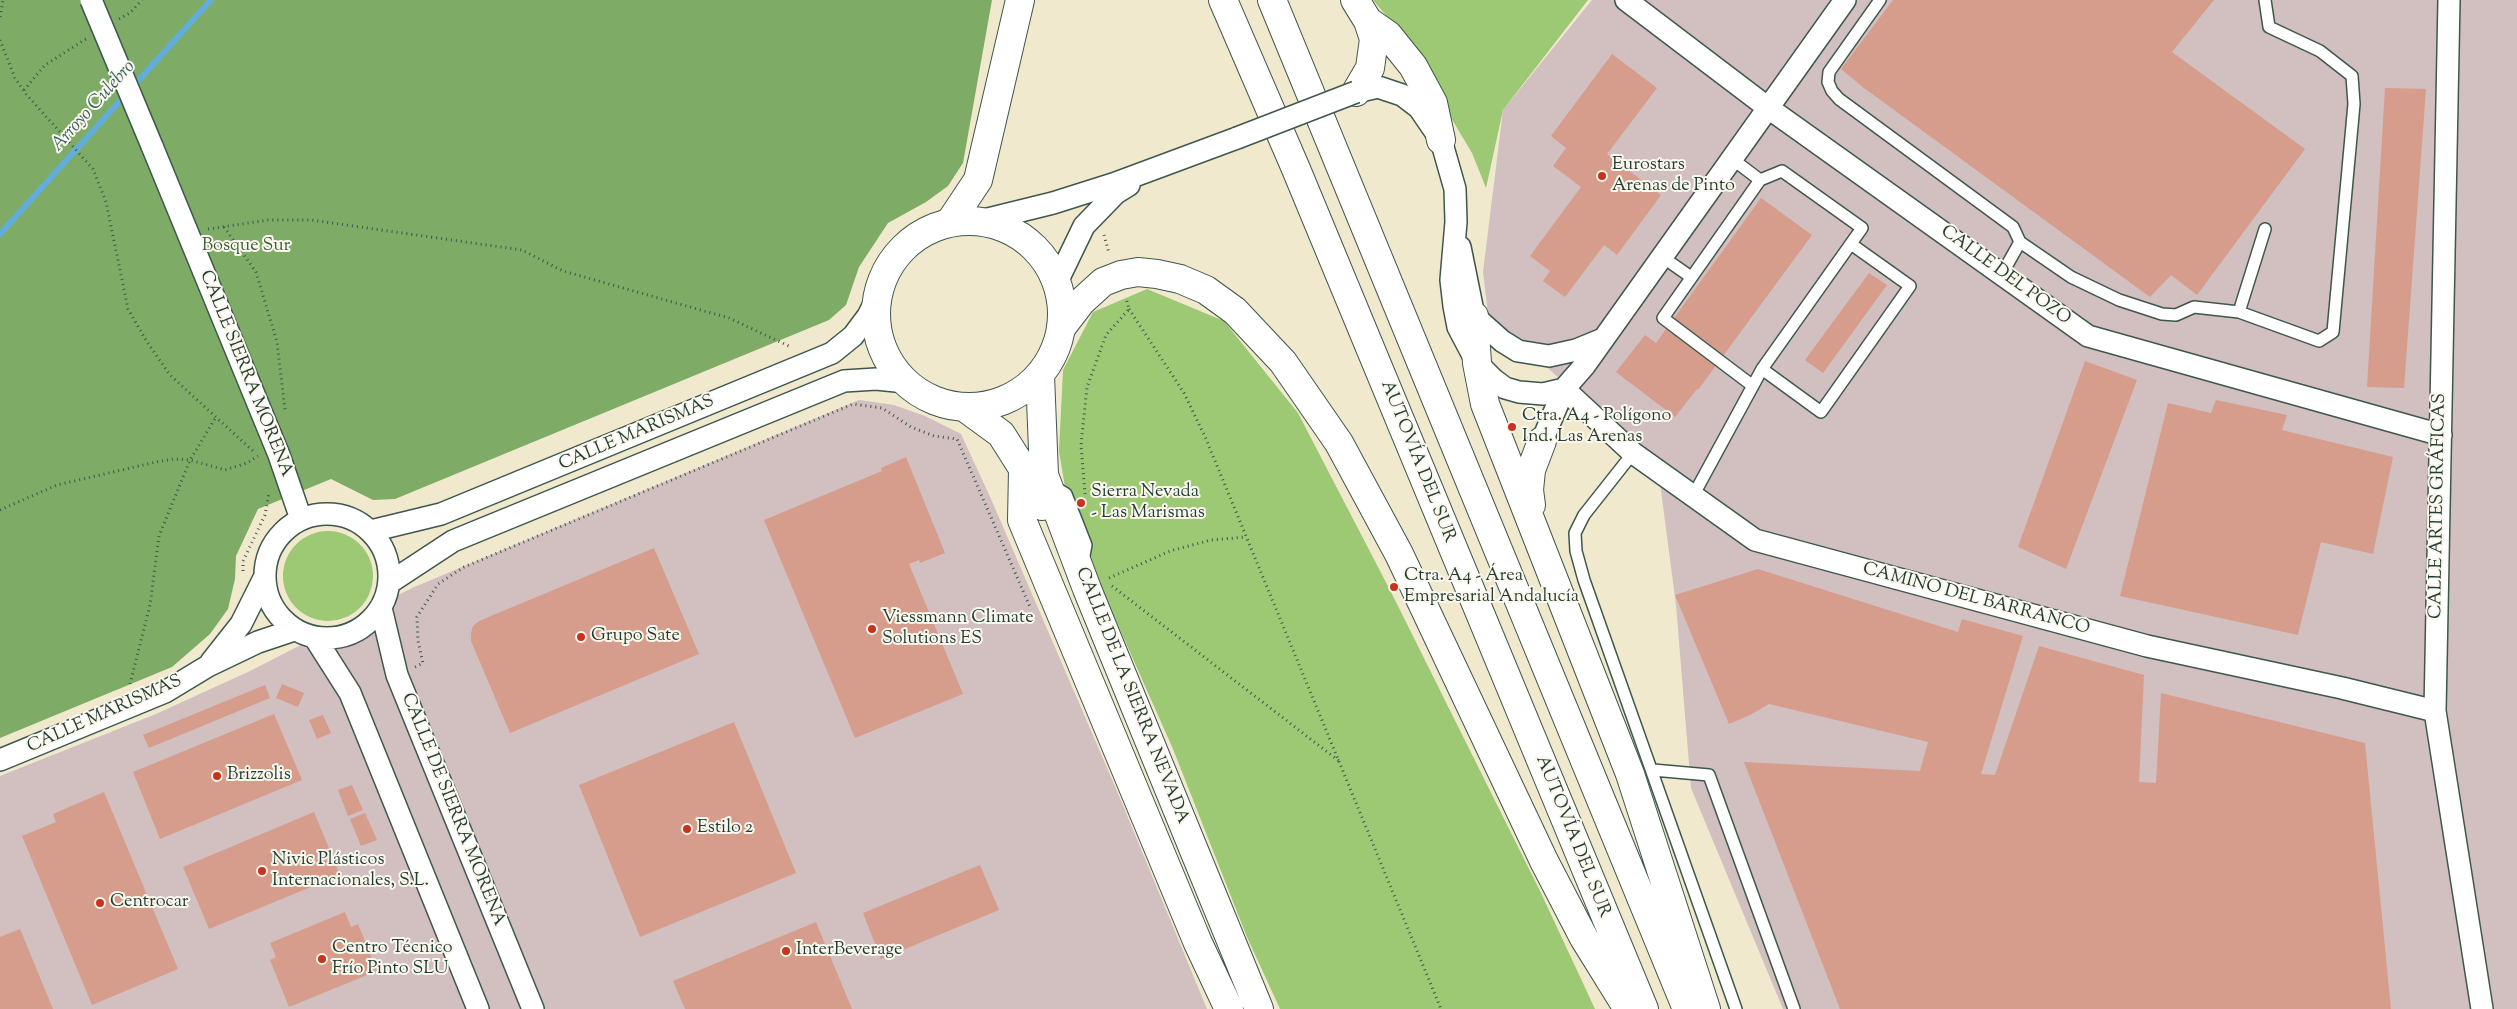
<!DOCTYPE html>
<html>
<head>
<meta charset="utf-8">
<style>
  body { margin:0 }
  canvas { display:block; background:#f0e9ce }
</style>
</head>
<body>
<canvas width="2517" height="1009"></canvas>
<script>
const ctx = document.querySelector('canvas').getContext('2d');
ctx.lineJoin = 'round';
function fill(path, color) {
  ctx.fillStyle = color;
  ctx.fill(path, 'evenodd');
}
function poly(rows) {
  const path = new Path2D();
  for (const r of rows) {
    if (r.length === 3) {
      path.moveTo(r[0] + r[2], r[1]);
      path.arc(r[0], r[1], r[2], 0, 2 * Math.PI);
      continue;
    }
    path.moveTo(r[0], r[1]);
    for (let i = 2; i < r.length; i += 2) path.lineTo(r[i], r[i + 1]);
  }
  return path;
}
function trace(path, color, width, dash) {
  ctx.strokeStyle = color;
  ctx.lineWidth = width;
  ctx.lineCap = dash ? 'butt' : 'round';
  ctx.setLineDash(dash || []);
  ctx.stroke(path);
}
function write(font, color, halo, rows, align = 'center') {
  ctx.font = font + ' "Sorts Mill Goudy",serif';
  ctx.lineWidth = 4;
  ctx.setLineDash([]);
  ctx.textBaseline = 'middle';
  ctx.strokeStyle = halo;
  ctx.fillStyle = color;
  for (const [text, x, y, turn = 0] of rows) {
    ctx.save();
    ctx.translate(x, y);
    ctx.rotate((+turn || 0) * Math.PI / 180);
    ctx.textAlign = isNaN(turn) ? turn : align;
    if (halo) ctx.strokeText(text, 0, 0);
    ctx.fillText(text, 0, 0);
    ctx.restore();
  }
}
const industrial = poly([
  [1592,0,2517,0,2517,1009,1783,1009,1691,788,1676,605,1658,468,1488,314,1483,272,1503,110],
  [859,400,894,405,925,416,961,434,991,499,1117,791,1207,1009,0,1009,0,776,156,714,250,671,412,588]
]);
const green = poly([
  [1373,0,1588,0,1503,110,1486,188,1472,153,1400,32],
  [1147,289,1224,321,1298,413,1392,594,1541,893,1595,1009,1280,1009,1247,937,1173,749,1070,517,1059,451,1063,370,1093,312],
  [328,576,45]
]);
const forest = poly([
  [0,0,992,0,963,163,948,186,926,202,888,223,859,267,846,305,829,320,395,499,373,500,331,479,258,509,236,556,235,579,228,609,210,634,172,667,0,738]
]);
const stream = poly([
  [0,234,211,0]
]);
const building = poly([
  [1893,0,2214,0,2172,52,2305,149,2197,295,2171,275,2150,297,1864,88,1841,69],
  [1612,54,1657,88,1607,154,1661,195,1617,255,1604,245,1565,297,1543,281,1550,271,1530,256,1581,187,1553,166,1566,148,1551,136],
  [2385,88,2426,89,2404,388,2367,387],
  [1761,198,1812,235,1698,390,1697,389,1675,417,1616,372,1645,335,1656,343],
  [1869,273,1887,285,1823,373,1805,360],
  [2085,361,2137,380,2066,569,2018,547],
  [2216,400,2287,415,2282,430,2393,457,2373,554,2321,542,2298,635,2120,596,2168,403,2211,413],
  [906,457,945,553,920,563,919,560,909,564,963,694,855,738,764,520,882,471,881,468],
  [654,548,699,654,510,733,471,641,471,633,473,626,479,621],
  [1758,569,1958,632,1962,619,2023,636,1981,774,1995,775,2039,646,2144,675,2139,782,2156,783,2161,693,2365,743,2391,1009,1840,1009,1744,762,1920,771,1928,742,1769,704,1750,715,1729,724,1675,595],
  [282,684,304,693,298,707,276,698],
  [265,685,270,698,149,748,143,735],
  [274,714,302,780,160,839,133,772],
  [323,715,331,733,317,739,309,720],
  [734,722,796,873,640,937,579,785],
  [352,785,363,810,348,816,338,790],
  [104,792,178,969,92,1005,22,836,56,822,53,814],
  [314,812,340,875,209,929,183,867],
  [365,813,377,840,361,846,350,819],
  [980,865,999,910,881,959,863,913],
  [345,912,351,927,358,924,377,971,289,1007,270,960,276,957,270,943],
  [816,922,852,1009,685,1009,673,981],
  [20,929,53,1009,0,1009,0,937]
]);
const path = poly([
  [0,17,3,0],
  [119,19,130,13,142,0],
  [0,40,15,78,26,94,93,169,106,202,128,309,147,342,170,375,253,451],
  [24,90,45,65,86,39],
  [224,227,256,272,277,342,285,410],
  [208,229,268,220,311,220,522,250,563,271,729,318,791,347],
  [1104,235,1109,253],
  [1129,309,1184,393,1206,439,1441,1009],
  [1085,494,1081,445,1087,387,1106,335,1129,309,1126,298],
  [0,510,57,485,156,462,174,459,190,460,225,470,247,463,258,456],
  [243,571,243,561,265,515,269,493],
  [1109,578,1170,551,1211,540,1246,537],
  [1112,586,1339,761],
  [415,667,423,663,418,641,417,617,438,584,464,567,853,404,882,408,911,427,934,436,957,439,1030,607],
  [130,684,150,605,159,536,190,460,216,417]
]);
const service = poly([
  [1880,0,1829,72,1828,82,1832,91,1839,99,2013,227,2020,242],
  [1731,158,1760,180],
  [1661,256,1691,277],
  [2002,274,2020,242,2071,277,2119,300,2162,314,2176,315,2194,307,2239,312,2319,341,2333,332,2354,104,2352,76,2320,51,2269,27,2265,0],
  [2239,312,2265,229],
  [1762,369,1821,412,1910,286,1851,244],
  [1633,453,1584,515,1575,533,1576,551,1584,580,1736,1009],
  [1053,486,1066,494,1086,545,1083,561],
  [1693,496,1762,369,1862,228,1782,171,1760,180,1663,318,1753,386],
  [1653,770,1709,775,1794,1009]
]);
const minor = poly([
  [1626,0,1767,107,2088,336,2441,435],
  [2449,0,2435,711,2482,1009],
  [1356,92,1378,87,1402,95,1419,108,1441,140,1455,189,1456,222,1451,280,1454,306,1458,327,1477,363,1493,379,1505,388,1519,392,1543,394,1564,389],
  [152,146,279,455,301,519],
  [980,221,1053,203,1113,184,1237,138],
  [1460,247,1474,316,1502,341,1518,351,1549,356,1576,350,1603,339],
  [1057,282,1084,226,1116,193,1129,185],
  [1564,389,1633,453,1755,540,2147,646,2342,688,2435,711],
  [1542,441,1564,389,1585,365,1845,0],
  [327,576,62],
  [371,531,441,514,832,353,853,336,868,316,877,298],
  [389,583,453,541,844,381,876,379,906,382],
  [381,608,397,675,533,1009],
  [315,638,350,693,478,1009],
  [211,662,241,624,264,578],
  [0,760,165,692,208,666,258,642,294,630]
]);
const secondary = poly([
  [969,314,93],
  [1040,375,1044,475,1087,589,1259,1009],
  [964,407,1001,434,1034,486,1042,506],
  [1023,470,1022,520,1198,943,1229,1009]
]);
const motorway = poly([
  [1223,0,1296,169,1644,1009],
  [1272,0,1687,1009],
  [1355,0,1368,21,1374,39,1370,68,1356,92],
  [1368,21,1388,35,1413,66,1433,103,1441,140],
  [950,222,978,180,1020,0],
  [1474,316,1477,363,1485,404,1630,774,1706,1009],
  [1061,328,1081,302,1103,282,1121,275,1138,272,1157,274,1180,279,1206,290,1235,311,1283,362,1339,443,1399,554,1544,861,1584,938,1628,1009],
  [1531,505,1529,490,1531,470,1542,441]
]);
const minorBridge = poly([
  [91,0,152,146],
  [1237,138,1356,92]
]);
const markers = [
  [1602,176,5,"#c8321e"],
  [1512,427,5,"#c8321e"],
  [1081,503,5,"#c8321e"],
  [1394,587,5,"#c8321e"],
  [872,629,5,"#c8321e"],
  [581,637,5,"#c8321e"],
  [217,776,5,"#c8321e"],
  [687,829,5,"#c8321e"],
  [262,871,5,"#c8321e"],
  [100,903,5,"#c8321e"],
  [786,951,5,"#c8321e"],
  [322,959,5,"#c8321e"]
];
const poiNames = [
  ["Eurostars",1612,166],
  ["Arenas de Pinto",1612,187],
  ["Ctra. A4 - Polígono",1522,417],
  ["Ind. Las Arenas",1522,438],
  ["Sierra Nevada",1091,493],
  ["- Las Marismas",1091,514],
  ["Ctra. A4 - Área",1404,577],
  ["Empresarial Andalucía",1404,598],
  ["Viessmann Climate",882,619],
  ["Solutions ES",882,640],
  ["Grupo Sate",591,637],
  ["Brizzolis",227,776],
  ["Estilo 2",697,829],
  ["Nivic Plásticos",272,861],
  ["Internacionales, S.L.",272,882],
  ["Centrocar",110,903],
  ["Centro Técnico",332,949],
  ["Frío Pinto SLU",332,970],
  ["InterBeverage",796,951]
];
const parkNames = [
  ["Bosque Sur",246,247]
];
const streetNames = [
  ["CALLE DEL POZO",2005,276,36],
  ["CALLE SIERRA MORENA",245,374,68],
  ["CALLE MARISMAS",637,434,-23],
  ["AUTOVÍA DEL SUR",1417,462,68],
  ["CALLE ARTES GRÁFICAS",2439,506,-89],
  ["CAMINO DEL BARRANCO",1976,600,15],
  ["CALLE DE LA SIERRA NEVADA",1131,696,68],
  ["CALLE MARISMAS",105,715,-24],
  ["CALLE DE SIERRA MORENA",452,810,68],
  ["AUTOVÍA DEL SUR",1572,837,68]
];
const waterNames = [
  ["Arroyo Culebro",94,107,-48]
];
fill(industrial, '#d2bfc0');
fill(green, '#9dc874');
fill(forest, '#7eac66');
trace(stream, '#63addb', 6);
fill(building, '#d69d8c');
trace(service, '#3e574b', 14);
trace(minor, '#3e574b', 24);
trace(secondary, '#3e574b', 30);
trace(motorway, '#3e574b', 30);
trace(path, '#3e574b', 3, [1, 4]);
trace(service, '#fff', 11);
trace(minor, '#fff', 21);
trace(secondary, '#fff', 28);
trace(motorway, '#fff', 28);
trace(minorBridge, '#3e574b', 24, []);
trace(minorBridge, '#fff', 21);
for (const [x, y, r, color] of markers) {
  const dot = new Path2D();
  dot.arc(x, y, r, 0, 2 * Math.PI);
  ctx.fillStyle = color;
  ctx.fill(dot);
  trace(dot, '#fbf7ec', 2);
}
write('18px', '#1f3d34', '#fbf7ec', poiNames, 'left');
write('18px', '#3e6044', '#fbf7ec', parkNames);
write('18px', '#1f3d34', '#fbf7ec', streetNames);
write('italic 19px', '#335f66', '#fbf7ec', waterNames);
</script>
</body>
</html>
